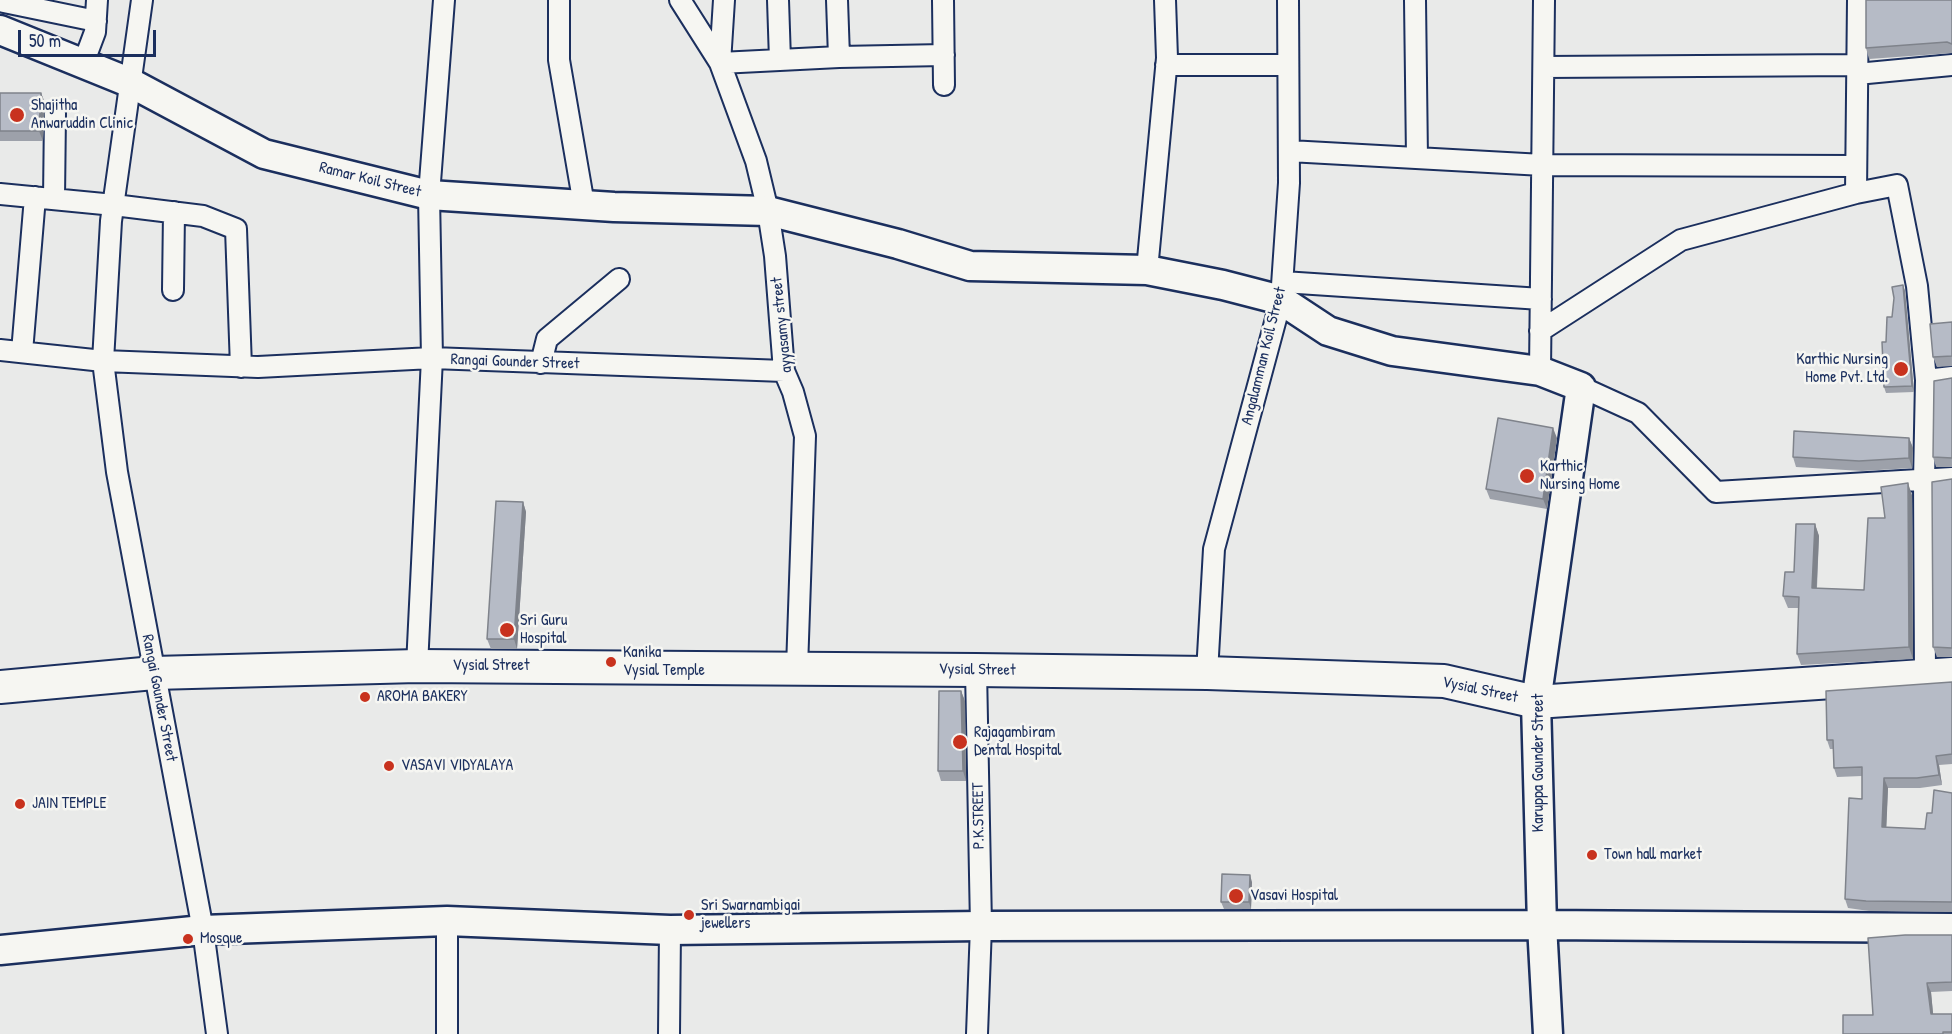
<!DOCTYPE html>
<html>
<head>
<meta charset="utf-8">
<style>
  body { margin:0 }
  #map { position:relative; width:1952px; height:1034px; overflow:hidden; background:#e9eae9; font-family:"Patrick Hand",sans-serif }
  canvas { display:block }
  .scale { position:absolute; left:18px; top:30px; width:138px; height:27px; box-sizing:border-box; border:3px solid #1b2f5e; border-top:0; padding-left:8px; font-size:18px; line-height:21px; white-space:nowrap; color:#1b2f5e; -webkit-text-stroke:4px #f6f6f2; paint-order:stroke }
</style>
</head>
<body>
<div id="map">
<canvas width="1952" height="1034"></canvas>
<div class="scale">50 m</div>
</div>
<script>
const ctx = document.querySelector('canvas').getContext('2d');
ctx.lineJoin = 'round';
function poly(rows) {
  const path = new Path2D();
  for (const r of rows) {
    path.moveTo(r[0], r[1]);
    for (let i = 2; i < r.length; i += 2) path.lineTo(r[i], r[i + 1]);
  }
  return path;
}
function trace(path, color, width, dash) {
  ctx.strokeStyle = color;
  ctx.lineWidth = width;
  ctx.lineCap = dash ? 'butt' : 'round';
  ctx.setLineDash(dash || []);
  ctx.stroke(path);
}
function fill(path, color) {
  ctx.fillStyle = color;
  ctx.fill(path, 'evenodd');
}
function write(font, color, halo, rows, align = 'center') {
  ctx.font = font + ' "Patrick Hand",sans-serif';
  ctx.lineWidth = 5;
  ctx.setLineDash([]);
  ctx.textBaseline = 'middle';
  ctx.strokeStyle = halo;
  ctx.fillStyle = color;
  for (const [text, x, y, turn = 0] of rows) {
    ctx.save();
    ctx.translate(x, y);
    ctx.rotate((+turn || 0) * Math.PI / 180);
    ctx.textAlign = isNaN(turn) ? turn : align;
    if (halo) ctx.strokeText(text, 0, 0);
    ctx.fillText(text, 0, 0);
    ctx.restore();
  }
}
const street = poly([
  [142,0,111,221,103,361,117,472,203,930,217,1034],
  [559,0,559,60,584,205],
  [680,0,720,63,756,161,768,211,775,256,784,371,793,392,805,436,797,668],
  [724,0,720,63,839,57,837,0],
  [778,0,780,60],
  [943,0,944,85],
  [1415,0,1417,158],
  [4,2,96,21],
  [839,57,944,55],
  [83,64,95,32,97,0],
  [1166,65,1288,65],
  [1544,67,1857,65],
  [1857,74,1952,65],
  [1289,151,1543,165,1856,166],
  [1856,193,1897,185,1917,286,1926,380,1952,377],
  [0,194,114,205,203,216,236,229,241,367],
  [54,199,55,113],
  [1147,270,1167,58,1165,0],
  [1283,282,1541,299],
  [173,290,174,212],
  [1540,331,1681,240,1856,193,1858,0],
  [0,350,103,361,258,367,432,358,784,371],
  [22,352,35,197],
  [541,363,547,339,619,279],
  [1540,371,1544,0],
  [1581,387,1638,413,1716,492,1952,478],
  [417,666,432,358,429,195,444,0],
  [976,670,981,926,977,1034],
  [1207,673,1214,549,1281,300,1289,183,1288,0],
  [1925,675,1924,481,1926,380],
  [447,1034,447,921],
  [669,1034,670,930]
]);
const secondary = poly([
  [0,30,131,83,264,154,429,195,614,207,768,211,898,244,970,266,1147,270,1223,285,1281,300,1328,331,1392,351,1540,371,1581,387,1536,702,1542,925,1548,1034],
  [0,950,203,930,447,921,670,930,981,926,1542,925,1952,928]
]);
const primary = poly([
  [0,687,154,673,417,666,976,670,1207,673,1444,681,1536,702,1952,674]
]);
const wall = poly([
  [1952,0,1952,53,1869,59,1866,48],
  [0,93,41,93,45,103,43,141,0,141],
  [1903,285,1905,291,1914,392,1886,393,1884,387,1886,342,1892,317],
  [1952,322,1952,366,1937,367,1933,357],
  [1952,378,1952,467,1936,467,1933,457],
  [1557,438,1547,509,1490,499,1486,489],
  [1909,438,1913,448,1912,468,1862,471,1796,467,1793,457],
  [1952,479,1952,657,1937,657,1933,647],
  [1912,495,1913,659,1801,665,1797,654,1799,608,1788,608,1783,596,1815,524,1819,536,1817,588,1864,590,1885,518],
  [523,502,526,512,517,649,491,649,487,639],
  [1952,682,1952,764,1939,765,1942,785,1920,788,1888,788,1886,827,1925,829,1932,813,1952,793,1952,912,1869,911,1848,908,1845,899,1862,799,1862,776,1837,777,1834,768,1833,749,1830,749,1827,740],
  [961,691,965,701,966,781,941,781,938,771],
  [1252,882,1251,909,1224,909,1221,902],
  [1952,935,1952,991,1931,992,1933,1014,1952,1014,1952,1034,1843,1034,1873,1015,1949,936]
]);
const shadedWall = poly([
  [41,93,45,103,43,141,39,131],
  [1903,285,1905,291,1914,392,1912,386],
  [1553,428,1557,438,1547,509,1543,499],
  [1909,438,1913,448,1912,468,1909,458],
  [1908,483,1912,495,1913,659,1909,647],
  [523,502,526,512,517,649,514,639],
  [1815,524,1819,536,1816,600,1812,588],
  [961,691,965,701,966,781,963,771],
  [1936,756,1939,765,1942,785,1939,775],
  [1884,778,1888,788,1886,837,1882,827],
  [1250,875,1252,882,1251,909,1249,902],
  [1927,983,1931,992,1934,1023,1931,1014]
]);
const building = poly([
  [1866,0,1952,0,1952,44,1947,42,1866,48,1866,0],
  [0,93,41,93,39,131,0,131,0,93],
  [1903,285,1912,386,1884,387,1882,342,1886,342,1887,317,1892,317,1894,298,1892,287,1903,285],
  [1952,322,1952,356,1933,357,1930,324,1952,322],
  [1952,378,1952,458,1933,457,1934,381,1952,378],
  [1498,418,1553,428,1543,499,1486,489,1498,418],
  [1794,431,1909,438,1909,458,1859,461,1793,457,1794,431],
  [1952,479,1952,648,1933,647,1932,482,1952,479],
  [1908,483,1909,647,1797,654,1799,597,1783,596,1785,572,1794,572,1796,524,1815,524,1812,588,1864,590,1868,518,1885,518,1881,487,1908,483],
  [496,501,523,502,514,639,487,639,496,501],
  [1952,682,1952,754,1936,756,1939,775,1917,778,1884,778,1882,827,1925,829,1927,813,1932,813,1934,790,1952,793,1952,902,1866,901,1845,899,1849,798,1862,799,1862,767,1834,768,1833,740,1827,740,1826,691,1952,682],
  [939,691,961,691,963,771,938,771,939,691],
  [1222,874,1250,875,1249,902,1221,902,1222,874],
  [1905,935,1952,935,1952,982,1927,983,1931,1014,1952,1014,1952,1032,1943,1032,1943,1034,1843,1034,1843,1015,1873,1015,1868,938,1905,935]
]);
const markers = [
  [17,115,8,"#c8321e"],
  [1901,369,8,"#c8321e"],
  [1527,476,8,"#c8321e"],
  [507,630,8,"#c8321e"],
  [611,662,6,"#c8321e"],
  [365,697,6,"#c8321e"],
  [960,742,8,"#c8321e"],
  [389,766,6,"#c8321e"],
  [20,804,6,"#c8321e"],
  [1592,855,6,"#c8321e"],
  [1236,896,8,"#c8321e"],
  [689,915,6,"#c8321e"],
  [188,939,6,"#c8321e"]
];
const poiNames = [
  ["Shajitha",31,106],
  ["Anwaruddin Clinic",31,124],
  ["Karthic Nursing",1888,360,"right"],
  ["Home Pvt. Ltd.",1888,378,"right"],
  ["Karthic",1540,467],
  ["Nursing Home",1540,485],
  ["Sri Guru",520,621],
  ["Hospital",520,639],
  ["Kanika",623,653],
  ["Vysial Temple",623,671],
  ["AROMA BAKERY",377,697],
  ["Rajagambiram",974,733],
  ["Dental Hospital",974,751],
  ["VASAVI VIDYALAYA",401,766],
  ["JAIN TEMPLE",32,804],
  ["Town hall market",1604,855],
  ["Vasavi Hospital",1250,896],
  ["Sri Swarnambigai",701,906],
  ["jewellers",701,924],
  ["Mosque",200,939]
];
const streetNames = [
  ["Ramar Koil Street",370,180,14],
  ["ayyasamy street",782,325,-96],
  ["Angalamman Koil Street",1264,356,-76],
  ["Rangai Gounder Street",515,362,2],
  ["Vysial Street",491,666],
  ["Vysial Street",977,670,1],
  ["Vysial Street",1480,690,12],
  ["Rangai Gounder Street",159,698,79],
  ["Karuppa Gounder Street",1539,763,-90],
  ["P.K.STREET",979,816,-91]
];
trace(street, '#1b2f5e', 24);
trace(secondary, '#1b2f5e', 33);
trace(primary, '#1b2f5e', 36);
trace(street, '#f6f6f2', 20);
trace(secondary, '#f6f6f2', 28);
trace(primary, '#f6f6f2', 32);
fill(wall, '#9da1aa');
fill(shadedWall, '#7f838b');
fill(building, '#b6bbc6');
trace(building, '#7f838b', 1.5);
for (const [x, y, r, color] of markers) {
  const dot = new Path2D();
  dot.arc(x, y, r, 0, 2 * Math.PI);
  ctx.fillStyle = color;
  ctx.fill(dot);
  trace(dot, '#f6f6f2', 2);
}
write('16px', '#1b2f5e', '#f6f6f2', poiNames, 'left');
write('16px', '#1b2f5e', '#f6f6f2', streetNames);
</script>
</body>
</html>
